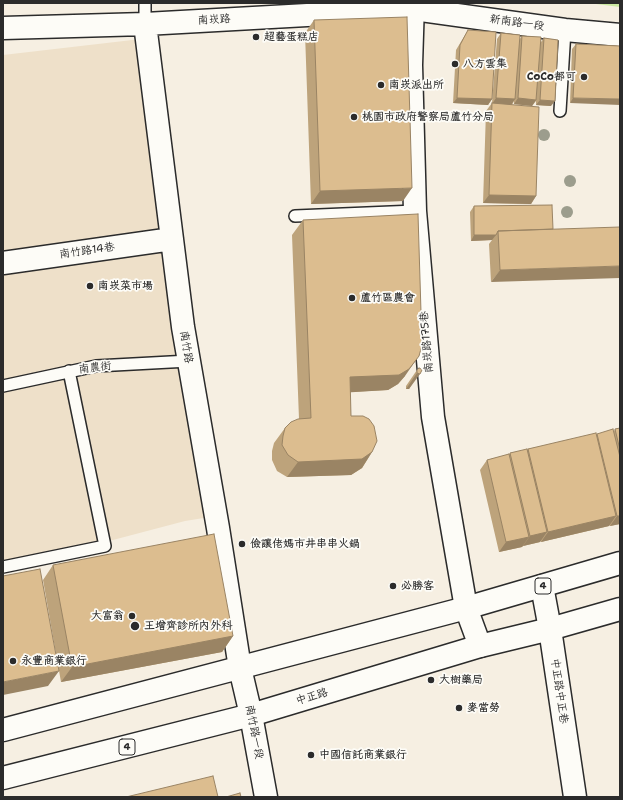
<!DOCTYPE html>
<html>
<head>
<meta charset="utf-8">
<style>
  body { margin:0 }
  #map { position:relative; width:623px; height:800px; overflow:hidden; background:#f6efe2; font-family:"Shantell Sans",sans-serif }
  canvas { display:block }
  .frame { position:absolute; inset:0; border:4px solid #2b2b2b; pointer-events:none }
</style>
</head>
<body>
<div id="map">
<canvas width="623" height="800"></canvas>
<div class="frame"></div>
</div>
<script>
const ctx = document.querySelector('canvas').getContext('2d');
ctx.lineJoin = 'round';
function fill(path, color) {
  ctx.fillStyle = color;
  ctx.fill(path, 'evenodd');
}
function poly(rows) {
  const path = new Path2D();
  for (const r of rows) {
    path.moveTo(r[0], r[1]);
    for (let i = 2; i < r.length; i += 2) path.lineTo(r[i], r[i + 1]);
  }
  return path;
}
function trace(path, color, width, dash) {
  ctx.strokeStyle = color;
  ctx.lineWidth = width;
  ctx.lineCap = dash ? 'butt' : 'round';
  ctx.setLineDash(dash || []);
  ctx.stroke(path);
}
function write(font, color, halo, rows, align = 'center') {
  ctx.font = font + ' "Shantell Sans","LXGW WenKai TC",sans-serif';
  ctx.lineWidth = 3.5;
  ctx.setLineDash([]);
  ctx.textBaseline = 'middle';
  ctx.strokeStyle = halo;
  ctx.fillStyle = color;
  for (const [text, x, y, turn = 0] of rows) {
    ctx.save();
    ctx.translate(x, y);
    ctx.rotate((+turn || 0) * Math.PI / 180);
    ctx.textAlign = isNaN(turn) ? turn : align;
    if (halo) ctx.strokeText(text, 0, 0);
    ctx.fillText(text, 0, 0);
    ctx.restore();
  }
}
const built = poly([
  [141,39,210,517,185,521,3,569,3,55]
]);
const green = poly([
  [589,3,620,3,620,7,596,4]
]);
const lane = poly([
  [145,3,145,24],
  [560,111,565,30],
  [295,216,415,211],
  [3,386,96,366,189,361],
  [3,567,105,546,69,371]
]);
const street = poly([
  [414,9,565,30,620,35],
  [145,24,183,327,218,528,240,668],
  [3,28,145,24,397,10,414,9,423,3],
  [3,263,172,239],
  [542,586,550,629,575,797]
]);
const secondary = poly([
  [413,3,411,65,415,211,433,417,466,608,480,646],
  [240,668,251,715,266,797]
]);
const primary = poly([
  [3,730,466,608,620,563],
  [3,778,251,715,480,646,550,629,620,609]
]);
const trees = [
  [544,135],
  [570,181],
  [567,212]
];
const wall = poly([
  [314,20,403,201,311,204,305,33],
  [468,30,492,99,488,105,453,103,456,50],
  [501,33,519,40,522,36,541,42,544,38,551,106,536,105,536,101,532,106,514,104,514,101,512,105,536,196,531,204,483,203,486,111,492,103,497,39],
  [576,44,620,46,570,103,572,49],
  [552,205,491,282,489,244,492,240,471,241,470,212,474,206],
  [303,220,405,376,398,384,388,390,350,392,351,416,372,452,362,468,351,475,287,477,277,471,272,460,272,451,274,443,285,428,299,419,292,235],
  [421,369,409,389,406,389,406,386,417,370],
  [620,428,620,524,610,526,610,525,609,526,541,542,541,541,540,542,523,546,522,547,499,552,480,470,487,460,510,454,510,453,527,450,528,449,596,435,597,434,614,431,615,429],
  [53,565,233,636,222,652,61,682,43,580]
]);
const shadedWall = poly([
  [457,98,492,99,488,105,453,103],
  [496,98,515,99,511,105,492,104],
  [518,98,536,100,532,106,514,104],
  [573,98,620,99,620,105,570,103],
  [540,100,555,101,551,106,536,105],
  [412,188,403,201,311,204,320,191],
  [489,195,536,196,531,204,483,203],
  [474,235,496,235,492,240,471,241],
  [620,266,620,278,491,282,500,270],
  [416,360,405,376,398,384,388,390,339,393,350,377],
  [417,373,420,374,409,389,406,389],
  [372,452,362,468,351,475,287,477,298,462],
  [616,516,609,526,541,542,548,532],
  [617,516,620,516,620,524,610,526],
  [547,532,540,542,523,546,530,536],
  [529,537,522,547,499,552,506,542],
  [233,636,222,652,61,682,72,667],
  [59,671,48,686,3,695,3,682]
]);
const building = poly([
  [407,17,412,188,320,191,314,20,407,17],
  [468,30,496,32,492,99,457,98,460,45,468,30],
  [501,33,520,35,515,99,496,98,501,33],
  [522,36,541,37,536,100,518,98,522,36],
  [544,38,558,40,555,101,540,100,544,38],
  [576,44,620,46,620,99,573,98,576,44],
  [492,103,539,107,536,196,489,195,492,103],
  [552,205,553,229,498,231,496,235,474,235,474,206,552,205],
  [418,214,422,345,419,356,416,360,409,369,399,375,350,377,351,416,363,416,369,419,374,426,377,441,372,452,362,459,298,462,288,455,282,445,283,436,285,428,291,422,298,419,311,418,303,220,418,214],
  [620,227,620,266,500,270,498,231,620,227],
  [419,368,421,369,422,370,420,374,417,373,417,370,419,368],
  [620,428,620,450,615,429,620,428],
  [613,429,620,457,620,516,617,516,597,434,613,429],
  [596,433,616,516,548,532,528,449,596,433],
  [527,449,547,532,530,536,510,453,527,449],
  [509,454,529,537,506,542,487,460,509,454],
  [214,534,233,636,72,667,53,565,214,534],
  [40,569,59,671,3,682,3,576,40,569],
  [213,776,218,797,126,797,213,776],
  [240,793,241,797,226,797,240,793]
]);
const markers = [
  [256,37,4,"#2b2b2b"],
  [455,64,4,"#2b2b2b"],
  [584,77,4,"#2b2b2b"],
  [381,85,4,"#2b2b2b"],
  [354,117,4,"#2b2b2b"],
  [90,286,4,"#2b2b2b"],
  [352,298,4,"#2b2b2b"],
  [242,544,4,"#2b2b2b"],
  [393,586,4,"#2b2b2b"],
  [132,616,4,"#2b2b2b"],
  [135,626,5,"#2b2b2b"],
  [13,661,4,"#2b2b2b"],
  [431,680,4,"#2b2b2b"],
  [459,708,4,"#2b2b2b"],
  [311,755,4,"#2b2b2b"]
];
const shields = [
  [543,586,16],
  [127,747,16]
];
const shieldNames = [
  ["4",543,586],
  ["4",127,747]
];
const streetNames = [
  ["南崁路",214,20,-3],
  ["新南路一段",517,23,8],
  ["南竹路14巷",87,251,-8],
  ["南崁路175巷",427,342,-95],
  ["南竹路",186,347,81],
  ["南農街",95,368,-7],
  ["中正路中正巷",559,691,82],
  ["中正路",312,697,-17],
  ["南竹路一段",254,732,79]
];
const poiNames = [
  ["超藝蛋糕店",264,37],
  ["八方雲集",463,64],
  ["CoCo都可",576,77,"right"],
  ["南崁派出所",389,85],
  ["桃園市政府警察局蘆竹分局",362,117],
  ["南崁菜市場",98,286],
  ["蘆竹區農會",360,298],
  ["儉讓佬媽市井串串火鍋",250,544],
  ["必勝客",401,586],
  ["大富翁",124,616,"right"],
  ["王增齊診所內外科",144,626],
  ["永豐商業銀行",21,661],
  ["大樹藥局",439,680],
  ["麥當勞",467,708],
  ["中國信託商業銀行",319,755]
];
fill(built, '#eee0c9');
fill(green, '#cae8a0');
trace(lane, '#2b2b2b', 14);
trace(street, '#2b2b2b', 25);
trace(secondary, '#2b2b2b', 25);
trace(primary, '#2b2b2b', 25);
trace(lane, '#fdfcf7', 11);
trace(street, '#fdfcf7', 22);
trace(secondary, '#fdfcf7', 22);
trace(primary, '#fdfcf7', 22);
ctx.fillStyle = '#9c9d8d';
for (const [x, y] of trees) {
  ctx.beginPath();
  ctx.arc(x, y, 6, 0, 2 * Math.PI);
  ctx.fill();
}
fill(wall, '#bda37b');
fill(shadedWall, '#9a8464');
fill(building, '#dcbd8f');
trace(building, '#9a8464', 1);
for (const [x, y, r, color] of markers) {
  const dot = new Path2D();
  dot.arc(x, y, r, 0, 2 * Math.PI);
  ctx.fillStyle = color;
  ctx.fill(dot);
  trace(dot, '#fdfcf7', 1.5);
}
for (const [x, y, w] of shields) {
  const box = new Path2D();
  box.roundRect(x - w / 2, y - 8, w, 16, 3);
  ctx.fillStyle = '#fdfcf7';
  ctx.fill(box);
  trace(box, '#2b2b2b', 1);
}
write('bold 10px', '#2b2b2b', null, shieldNames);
write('11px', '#2b2b2b', '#fdfcf7', streetNames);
write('bold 11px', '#2b2b2b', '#fdfcf7', poiNames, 'left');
</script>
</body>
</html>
